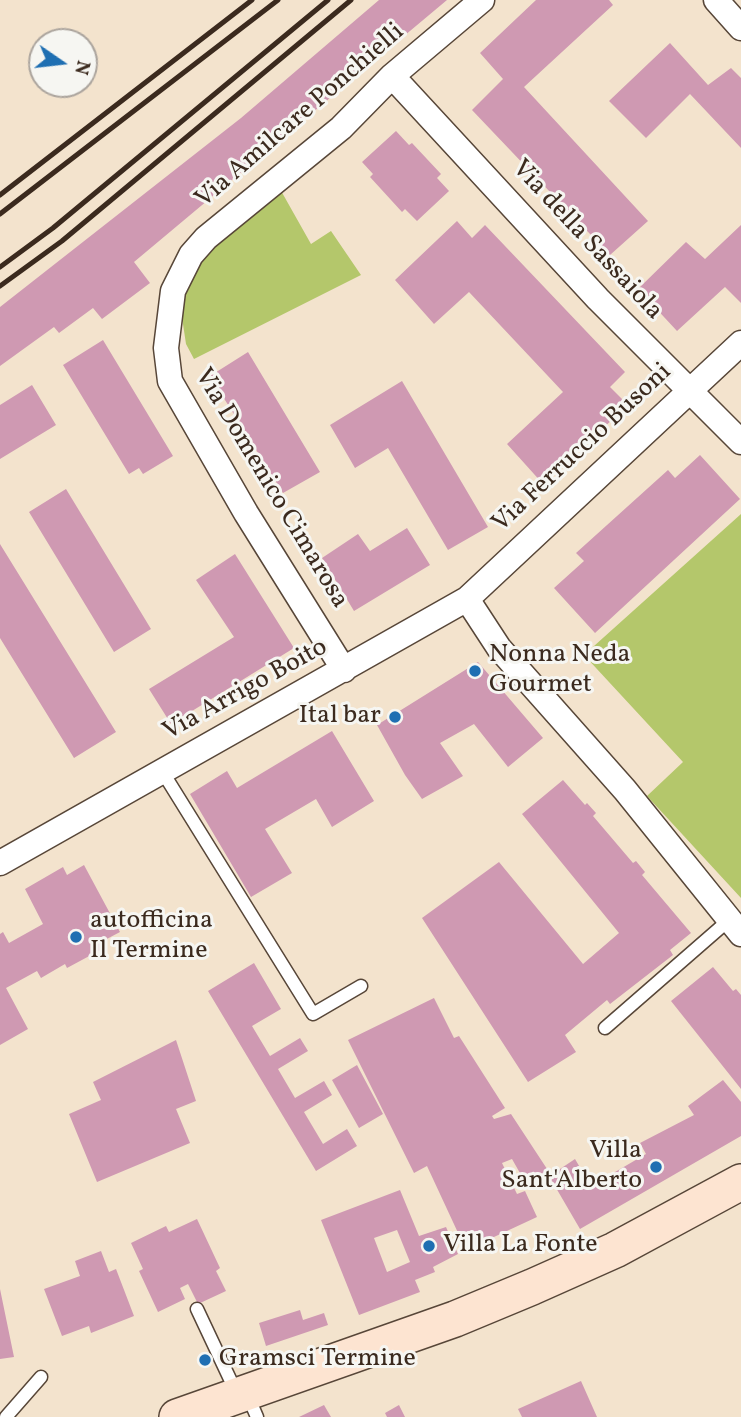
<!DOCTYPE html>
<html>
<head>
<meta charset="utf-8">
<style>
  body { margin:0 }
  #map { position:relative; width:741px; height:1417px; overflow:hidden; background:#f3e3cd; font-family:Vollkorn,serif }
  canvas { display:block }
  .north { position:absolute; left:28px; top:28px; width:70px; height:70px; box-sizing:border-box; background:#f6f6f2; border:2px solid #aba49d; border-radius:50%; rotate:104deg; font-size:19px; font-weight:700; line-height:28px; text-align:center; color:#3b2a1e }
  .north::after { content:''; display:block; margin:auto; width:24px; height:32px; background:#1f6fb2; clip-path:polygon(50% 0,100% 100%,50% 72%,0 100%) }
</style>
</head>
<body>
<div id="map">
<canvas width="741" height="1417"></canvas>
<div class="north">N</div>
</div>
<script>
const ctx = document.querySelector('canvas').getContext('2d');
ctx.lineJoin = 'round';
function fill(path, color) {
  ctx.fillStyle = color;
  ctx.fill(path, 'evenodd');
}
function poly(rows) {
  const path = new Path2D();
  for (const r of rows) {
    path.moveTo(r[0], r[1]);
    for (let i = 2; i < r.length; i += 2) path.lineTo(r[i], r[i + 1]);
  }
  return path;
}
function trace(path, color, width, dash) {
  ctx.strokeStyle = color;
  ctx.lineWidth = width;
  ctx.lineCap = dash ? 'butt' : 'round';
  ctx.setLineDash(dash || []);
  ctx.stroke(path);
}
function write(font, color, halo, rows, align = 'center') {
  ctx.font = font + ' Vollkorn,serif';
  ctx.lineWidth = 6;
  ctx.setLineDash([]);
  ctx.textBaseline = 'middle';
  ctx.strokeStyle = halo;
  ctx.fillStyle = color;
  for (const [text, x, y, turn = 0] of rows) {
    ctx.save();
    ctx.translate(x, y);
    ctx.rotate((+turn || 0) * Math.PI / 180);
    ctx.textAlign = isNaN(turn) ? turn : align;
    if (halo) ctx.strokeText(text, 0, 0);
    ctx.fillText(text, 0, 0);
    ctx.restore();
  }
}
const green = poly([
  [280,189,311,244,331,231,361,275,194,359,186,344,180,304,194,260],
  [741,514,741,898,647,796,683,762,584,655]
]);
const building = poly([
  [379,0,447,0,134,262,150,283,102,319,93,308,59,333,54,327,0,366,0,307,241,118],
  [536,0,609,0,613,5,524,87,648,221,610,255,472,110,503,79,480,53],
  [670,43,708,85,731,68,741,78,741,148,690,94,646,138,609,101],
  [396,131,409,145,412,143,441,174,437,178,449,191,417,221,405,209,402,212,370,177,373,174,362,162],
  [457,221,472,238,485,225,625,372,610,387,628,405,543,484,507,444,563,392,469,292,434,324,395,280],
  [741,225,741,303,725,287,677,331,638,289,686,242,705,259],
  [103,340,173,456,143,474,139,468,129,474,63,365],
  [248,352,320,472,283,493,210,376],
  [402,381,488,527,448,550,388,448,355,468,330,425],
  [32,385,56,425,0,459,0,405],
  [700,455,740,499,595,633,554,588,584,561,576,553,668,470,675,478],
  [66,489,151,629,114,652,29,512],
  [407,528,430,565,354,611,322,558,358,534,370,551],
  [0,544,116,732,74,758,0,638],
  [235,554,294,648,171,724,149,689,234,637,196,580],
  [478,662,543,738,508,767,474,724,440,743,463,776,422,799,405,775,377,725],
  [332,731,374,801,332,827,316,799,265,829,292,873,251,897,190,794,227,771,237,788],
  [563,780,585,805,587,803,596,813,593,816,633,863,636,861,645,872,642,875,691,933,670,950,673,955,610,1004,607,1000,565,1035,576,1052,528,1082,422,918,499,862,583,964,619,933,522,814],
  [84,865,120,932,103,941,106,947,67,968,65,964,41,978,37,971,6,988,28,1029,0,1045,0,934,3,932,9,943,43,924,25,889,63,867,67,875],
  [254,963,281,1009,252,1026,270,1056,300,1038,308,1051,278,1069,295,1098,324,1081,332,1095,304,1112,323,1144,347,1129,357,1146,316,1171,208,991],
  [713,967,733,991,736,989,741,995,741,1089,671,1001],
  [434,998,454,1038,459,1036,505,1108,492,1116,494,1119,511,1114,551,1175,575,1159,591,1186,646,1154,640,1143,694,1115,688,1106,723,1080,741,1102,741,1136,580,1229,552,1181,529,1189,512,1159,502,1163,517,1194,525,1191,537,1217,466,1250,427,1166,414,1173,348,1040],
  [176,1040,196,1101,176,1109,190,1143,97,1182,69,1114,101,1100,93,1082],
  [357,1065,383,1114,359,1128,332,1080],
  [400,1190,419,1236,446,1227,458,1254,433,1267,435,1272,415,1280,420,1292,359,1315,321,1220],
  [397,1230,410,1262,387,1272,374,1238],
  [197,1219,220,1268,216,1271,226,1291,198,1304,188,1284,180,1288,185,1299,158,1312,139,1271,143,1269,131,1243,166,1226,169,1232],
  [101,1251,109,1272,116,1269,134,1316,91,1333,89,1326,62,1336,44,1289,80,1276,75,1261],
  [0,1289,14,1357,0,1359],
  [300,1310,303,1320,324,1313,328,1325,266,1346,259,1323],
  [581,1381,597,1417,522,1417,518,1409],
  [324,1405,331,1417,299,1417],
  [399,1405,405,1417,387,1417,385,1413]
]);
const service = poly([
  [162,771,313,1014,361,986],
  [605,1028,729,920],
  [197,1309,237,1394],
  [248,1396,257,1417],
  [6,1417,41,1377]
]);
const minor = poly([
  [716,0,741,28],
  [392,76,598,299,741,442],
  [467,599,499,648,625,790,741,934],
  [344,670,246,513,170,381,166,348,173,291,191,255,206,238,341,128,392,76,482,0],
  [0,863,467,599,741,343]
]);
const secondary = poly([
  [177,1417,455,1319,532,1287,615,1250,741,1182]
]);
const rail = poly([
  [0,195,252,0],
  [0,214,278,0],
  [0,267,53,228,328,0],
  [0,286,62,241,351,0]
]);
const markers = [
  [475,671,7,"#1f6fb2"],
  [395,717,7,"#1f6fb2"],
  [76,937,7,"#1f6fb2"],
  [656,1167,7,"#1f6fb2"],
  [429,1246,7,"#1f6fb2"],
  [205,1360,7,"#1f6fb2"]
];
const streetNames = [
  ["Via Amilcare Ponchielli",301,117,-41],
  ["Via della Sassaiola",586,241,47],
  ["Via Ferruccio Busoni",583,449,-43],
  ["Via Domenico Cimarosa",270,489,59],
  ["Via Arrigo Boito",246,691,-29]
];
const poiNames = [
  ["Nonna Neda",489,656],
  ["Gourmet",489,686],
  ["Ital bar",381,717,"right"],
  ["autofficina",90,922],
  ["Il Termine",90,952],
  ["Villa",642,1152,"right"],
  ["Sant'Alberto",642,1182,"right"],
  ["Villa La Fonte",443,1246],
  ["Gramsci Termine",219,1360]
];
fill(green, '#b4c76b');
fill(building, '#cf99b2');
trace(service, '#574638', 15);
trace(minor, '#574638', 27);
trace(secondary, '#574638', 38);
trace(service, '#fff', 12);
trace(minor, '#fff', 24);
trace(secondary, '#fde4d1', 35);
trace(rail, '#3b2a1e', 5);
for (const [x, y, r, color] of markers) {
  const dot = new Path2D();
  dot.arc(x, y, r, 0, 2 * Math.PI);
  ctx.fillStyle = color;
  ctx.fill(dot);
  trace(dot, '#f6f6f2', 2.5);
}
write('26px', '#3b2a1e', '#f6f6f2', streetNames);
write('26px', '#3b2a1e', '#f6f6f2', poiNames, 'left');
</script>
</body>
</html>
